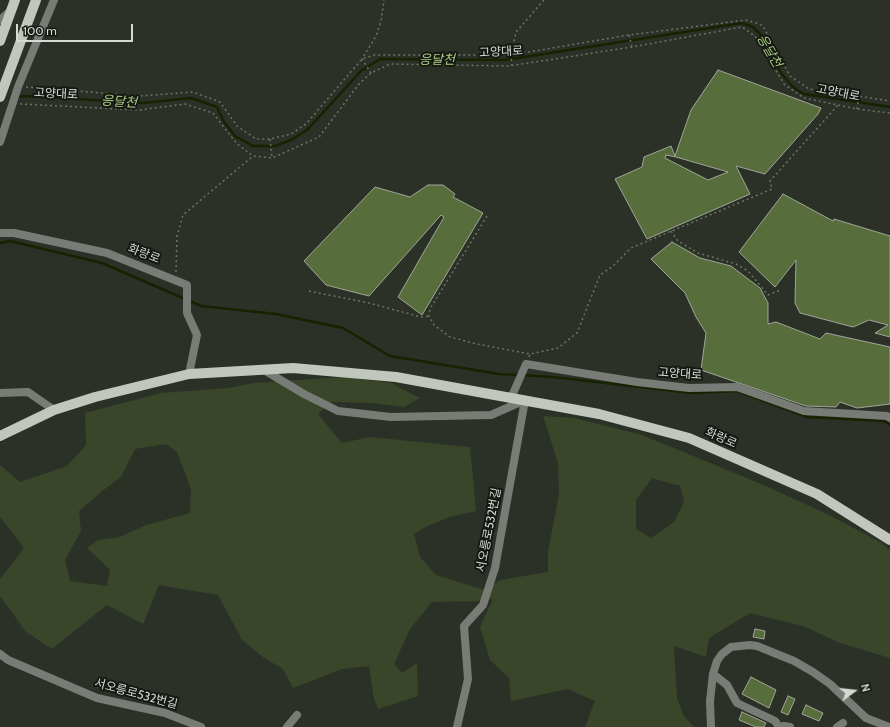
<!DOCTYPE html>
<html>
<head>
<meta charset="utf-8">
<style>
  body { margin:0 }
  #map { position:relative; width:890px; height:727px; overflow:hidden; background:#2c3127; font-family:Cabin,sans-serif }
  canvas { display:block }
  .north { position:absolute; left:834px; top:671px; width:40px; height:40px; -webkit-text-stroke:3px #161814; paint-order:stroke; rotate:75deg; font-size:11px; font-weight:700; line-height:16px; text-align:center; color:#d7dad4 }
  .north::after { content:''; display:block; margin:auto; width:14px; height:18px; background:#d7dad4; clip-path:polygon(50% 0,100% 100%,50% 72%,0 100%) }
  .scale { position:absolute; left:16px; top:24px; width:117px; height:18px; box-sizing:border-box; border:2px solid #d7dad4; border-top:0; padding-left:5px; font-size:12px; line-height:14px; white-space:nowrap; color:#d7dad4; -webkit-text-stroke:3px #161814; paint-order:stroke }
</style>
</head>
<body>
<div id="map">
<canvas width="890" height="727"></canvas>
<div class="north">N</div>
<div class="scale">100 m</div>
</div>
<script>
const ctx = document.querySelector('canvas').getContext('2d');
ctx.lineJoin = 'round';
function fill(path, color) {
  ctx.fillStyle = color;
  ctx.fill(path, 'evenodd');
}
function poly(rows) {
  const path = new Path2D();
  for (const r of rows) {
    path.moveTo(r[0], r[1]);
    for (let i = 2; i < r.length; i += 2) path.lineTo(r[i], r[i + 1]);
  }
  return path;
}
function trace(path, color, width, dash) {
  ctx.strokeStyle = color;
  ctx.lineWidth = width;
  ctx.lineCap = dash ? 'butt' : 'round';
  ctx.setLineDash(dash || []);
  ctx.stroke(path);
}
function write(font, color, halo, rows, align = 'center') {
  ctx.font = font + ' Cabin,"Noto Sans KR",sans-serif';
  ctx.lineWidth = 4;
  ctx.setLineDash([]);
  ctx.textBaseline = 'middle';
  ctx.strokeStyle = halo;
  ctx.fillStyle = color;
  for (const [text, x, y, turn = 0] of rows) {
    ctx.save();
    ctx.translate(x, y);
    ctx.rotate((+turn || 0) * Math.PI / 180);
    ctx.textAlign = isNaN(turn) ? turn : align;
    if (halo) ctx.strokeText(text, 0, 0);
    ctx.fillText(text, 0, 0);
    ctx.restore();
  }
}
const green = poly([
  [343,377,391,383,420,398,404,407,372,403,332,402,318,414,342,443,370,437,470,447,476,511,453,516,427,526,414,534,420,557,436,575,484,590,501,580,548,572,548,552,559,494,558,463,543,416,574,418,642,435,766,486,831,516,880,542,890,550,890,658,840,643,803,626,750,613,709,638,706,657,674,646,677,698,684,716,694,727,585,727,595,701,568,689,511,701,509,678,490,660,480,627,493,599,478,601,432,602,410,629,394,664,402,673,417,663,418,696,378,709,374,699,369,666,342,669,293,688,283,669,264,658,242,640,218,595,159,585,143,624,107,605,52,649,26,632,0,596,0,579,24,548,0,517,0,465,20,482,67,466,86,445,85,413,161,393,229,388,254,383],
  [166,444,177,452,191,489,190,513,146,525,120,537,98,540,87,548,110,570,107,586,70,581,65,560,81,531,79,511,101,492,121,477,135,449],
  [652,478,676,485,680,485,684,502,674,522,651,538,636,529,636,500]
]);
const stream = poly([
  [17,97,28,96,143,103,191,98,217,107,224,122,235,136,253,146,275,146,291,140,307,130,361,71,380,59,505,60,742,23,753,27,760,34,781,73,793,87,804,94,890,107],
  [0,243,10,241,102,263,185,299],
  [190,301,201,306,276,314,343,328,390,356,499,374,518,375],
  [523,375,562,378,691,393,737,391,807,417,884,421,890,425]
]);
const building = poly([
  [718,70,821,108,818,114,765,174,736,166,750,194,647,239,615,179,642,167,644,157,671,146,675,156,691,110,718,70],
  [666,155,676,157,728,172,708,180,665,158,666,155],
  [428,185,443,185,455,194,453,197,483,213,422,315,398,297,444,217,441,215,369,296,326,285,304,261,375,187,410,197,428,185],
  [783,194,833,221,834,219,890,236,890,337,875,333,888,325,869,320,853,327,800,313,795,303,796,260,775,287,739,252,783,194],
  [672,242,700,258,731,266,760,288,768,303,768,324,776,322,820,339,826,333,890,347,890,404,857,408,840,402,836,407,806,406,701,370,706,333,696,317,685,293,651,259,672,242],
  [755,629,765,631,764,639,753,637,755,629],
  [751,677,776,690,769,708,742,694,751,677],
  [788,696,795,699,788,715,781,712,788,696],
  [806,705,823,713,819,721,802,714,806,705],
  [742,712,766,723,764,727,756,727,739,720,742,712]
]);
const path = poly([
  [629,35,632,47],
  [512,66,511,55,516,32,544,0],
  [371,73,362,59,376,36,381,21,384,0],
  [26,87,140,96,193,92,220,102,237,126,256,139,270,139,291,134,306,124,362,59,374,55,511,55,629,35,746,20,760,24,764,28,790,76,809,89,890,101],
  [20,104,139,110,185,104,213,113,237,144,253,156,272,158,319,137,359,84,371,73,390,64,509,66,632,47,742,27,755,36,784,84,804,98,857,109,890,113],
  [857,109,859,97],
  [270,139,272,158],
  [487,216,430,309,429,316,434,325,450,337,477,344,530,354],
  [671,231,678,241,698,253,736,264,748,271,768,295,781,290],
  [176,272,177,236,183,215,253,156],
  [309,291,369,303,421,317,429,316],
  [529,357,530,354,558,348,577,333,600,275,612,267,631,248,772,189,770,181,838,105]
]);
const minor = poly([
  [0,20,9,12],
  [0,142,18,87,54,0],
  [0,233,14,233,107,253,187,285,187,313,197,335,189,374],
  [264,370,304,394,338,411,391,417,491,415,525,400],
  [0,393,28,392,54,410],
  [511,398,526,364,637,382,689,388,737,387,804,411,887,416,890,418],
  [0,654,8,660,97,698,165,713,201,727],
  [713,674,727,685,737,703,771,719,775,721,779,727],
  [287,727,297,715],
  [457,727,468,679,464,626,483,605,495,568,525,400],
  [711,727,710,701,713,674,717,661,722,654,731,647,750,645,757,646,794,661,813,672,830,684,866,718,889,727],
  [780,727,784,726,790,727],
  [837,727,843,723]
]);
const major = poly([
  [0,41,15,0],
  [0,97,36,0],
  [0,436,54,410,95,397,189,374,293,368,396,377,599,414,689,438,817,494,890,540]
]);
const streetNames = [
  ["고양대로",501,52,-3],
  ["고양대로",838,93,11],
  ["고양대로",56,94,3],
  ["화랑로",144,254,21],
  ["고양대로",680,374,4],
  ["화랑로",721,438,24],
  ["서오릉로532번길",489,530,-79],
  ["서오릉로532번길",136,694,15]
];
const waterNames = [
  ["응달천",769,51,60],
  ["응달천",437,60],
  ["응달천",119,102,4]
];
fill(green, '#39462a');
trace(stream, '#152300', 2.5);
fill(building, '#576d3b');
trace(building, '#a0a69a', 1);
trace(path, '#6e726a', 1.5, [2, 3]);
trace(minor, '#797b76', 8);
trace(major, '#c2c7bd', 10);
write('12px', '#d7dad4', '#161814', streetNames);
write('italic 13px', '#aacd80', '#161814', waterNames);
</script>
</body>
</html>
